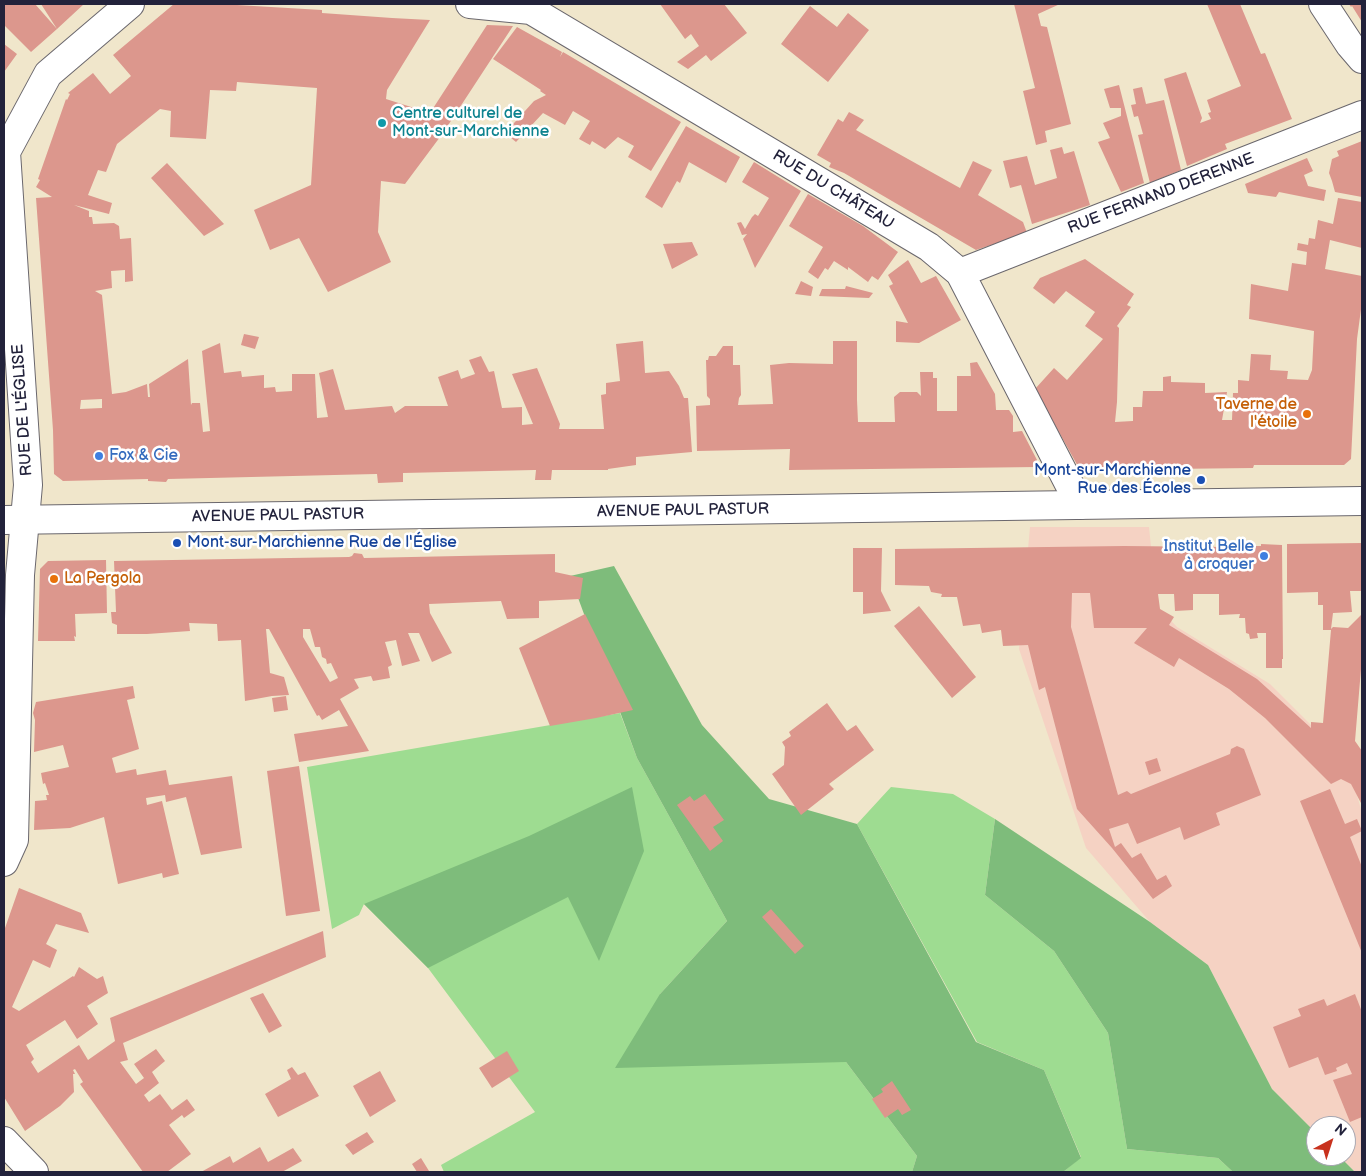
<!DOCTYPE html>
<html>
<head>
<meta charset="utf-8">
<style>
  body { margin:0 }
  #map { position:relative; width:1366px; height:1176px; overflow:hidden; background:#f0e6cb; font-family:"Balsamiq Sans",sans-serif }
  canvas { display:block }
  .frame { position:absolute; inset:0; border:5px solid #22223b; pointer-events:none }
  .north { position:absolute; left:1306px; top:1116px; width:50px; height:50px; box-sizing:border-box; background:#fff; border:1px solid #a7a7b1; border-radius:50%; rotate:40deg; font-size:14px; font-weight:700; line-height:20px; text-align:center; color:#22223b }
  .north::after { content:''; display:block; margin:auto; width:18px; height:22px; background:#c8321e; clip-path:polygon(50% 0,100% 100%,50% 72%,0 100%) }
</style>
</head>
<body>
<div id="map">
<canvas width="1366" height="1176"></canvas>
<div class="frame"></div>
<div class="north">N</div>
</div>
<script>
const ctx = document.querySelector('canvas').getContext('2d');
ctx.lineJoin = 'round';
function fill(path, color) {
  ctx.fillStyle = color;
  ctx.fill(path, 'evenodd');
}
function poly(rows) {
  const path = new Path2D();
  for (const r of rows) {
    path.moveTo(r[0], r[1]);
    for (let i = 2; i < r.length; i += 2) path.lineTo(r[i], r[i + 1]);
  }
  return path;
}
function trace(path, color, width, dash) {
  ctx.strokeStyle = color;
  ctx.lineWidth = width;
  ctx.lineCap = dash ? 'butt' : 'round';
  ctx.setLineDash(dash || []);
  ctx.stroke(path);
}
function write(font, color, halo, rows, align = 'center') {
  ctx.font = font + ' "Balsamiq Sans",sans-serif';
  ctx.lineWidth = 5;
  ctx.setLineDash([]);
  ctx.textBaseline = 'middle';
  ctx.strokeStyle = halo;
  ctx.fillStyle = color;
  for (const [text, x, y, turn = 0] of rows) {
    ctx.save();
    ctx.translate(x, y);
    ctx.rotate((+turn || 0) * Math.PI / 180);
    ctx.textAlign = isNaN(turn) ? turn : align;
    if (halo) ctx.strokeText(text, 0, 0);
    ctx.fillText(text, 0, 0);
    ctx.restore();
  }
}
const built = poly([
  [1030,527,1149,527,1157,606,1177,627,1270,684,1315,729,1353,781,1362,813,1362,1172,1355,1172,1339,1156,1346,1156,1346,1126,1316,1126,1316,1133,1272,1089,1208,965,1150,922,1086,848,1019,649]
]);
const green = poly([
  [620,713,637,758,727,921,660,994,846,1062,917,1156,912,1172,444,1172,441,1165,535,1112,428,968,364,904,359,915,332,929,307,767],
  [891,787,953,794,995,819,985,895,1054,951,1108,1033,1127,1149,1218,1158,1233,1172,1063,1172,1081,1157,1044,1070,977,1042,857,824]
]);
const forest = poly([
  [614,566,702,725,769,799,857,824,976,1042,1044,1070,1081,1158,1063,1172,912,1172,917,1156,846,1062,615,1068,660,994,727,921,637,758,570,576],
  [632,787,644,851,599,961,568,897,428,968,364,904,529,836],
  [995,819,1150,922,1208,965,1272,1089,1316,1133,1316,1156,1339,1156,1355,1172,1233,1172,1218,1158,1127,1149,1108,1033,1054,951,985,895]
]);
const building = poly([
  [4,4,35,4,57,29,41,4,84,4,57,29,31,52,4,25],
  [174,4,220,4,322,10,322,13,392,18,430,20,387,90,386,99,430,113,487,25,513,26,443,133,405,184,381,181,378,232,391,262,328,292,299,238,270,250,254,210,311,185,317,88,237,82,236,91,210,90,206,139,170,137,171,111,160,109,117,144,106,172,98,170,88,195,112,203,109,214,74,205,89,211,89,217,92,217,93,224,114,223,119,226,120,239,131,238,133,281,125,282,125,270,111,271,112,288,95,291,102,295,112,394,126,392,147,384,148,397,150,397,149,384,188,359,191,405,192,403,200,403,203,432,210,431,202,351,220,343,224,373,241,371,242,377,264,375,264,388,275,387,276,392,292,391,292,374,315,374,317,418,328,417,319,373,333,369,345,410,392,406,395,413,405,406,448,406,438,377,458,370,461,379,475,374,469,360,481,356,489,372,494,371,502,408,522,407,522,425,533,424,512,374,537,368,560,424,559,429,604,429,601,395,606,394,606,383,620,381,616,344,643,341,645,373,669,371,679,386,684,398,688,398,692,452,636,457,636,465,608,469,608,470,552,470,551,480,535,480,536,470,534,470,403,473,403,482,378,483,377,474,376,474,168,479,166,482,148,481,148,479,63,481,54,474,53,430,36,198,52,197,36,187,40,180,38,179,66,99,67,100,70,94,68,93,93,73,110,94,131,76,113,55],
  [102,399,102,408,80,409,81,400],
  [660,4,724,4,747,33,711,61,706,55,688,69,677,62,699,46,691,34,685,39],
  [1014,4,1060,4,1038,14,1041,26,1047,27,1071,124,1045,131,1047,142,1036,145,1023,91,1035,88],
  [1207,4,1240,4,1261,54,1265,53,1292,119,1225,144,1227,149,1187,166,1164,79,1186,72,1202,118,1200,123,1211,119,1208,113,1211,112,1207,100,1241,86],
  [1349,4,1362,4,1362,22,1352,6,1351,7],
  [810,6,837,27,848,13,869,30,828,82,781,44],
  [517,27,562,52,560,57,563,52,681,122,651,171,628,157,634,146,618,137,605,149,592,141,590,145,579,139,590,121,573,111,565,125,543,113,516,142,505,133,534,101,546,95,540,91,541,90,493,59],
  [4,44,17,54,4,72],
  [1119,85,1144,183,1121,192,1098,142,1110,138,1103,123,1121,116,1121,108,1110,108,1104,89],
  [1142,87,1146,104,1164,100,1181,170,1150,183,1138,135,1143,134,1138,116,1134,117,1131,105,1136,104,1133,89],
  [849,112,864,120,856,130,960,188,973,161,992,170,978,195,1023,222,1027,233,976,250,844,173,829,167,831,163,817,155,838,119,843,122],
  [686,126,740,157,726,183,689,162,680,183,677,181,662,208,645,197],
  [1362,141,1362,197,1335,192,1332,181,1329,173,1332,159,1339,156,1337,151],
  [1062,147,1064,154,1074,151,1090,205,1032,224,1021,185,1010,188,1003,161,1027,156,1035,185,1057,178,1050,150],
  [1307,158,1313,171,1304,175,1308,186,1326,190,1324,201,1279,192,1276,197,1248,193,1245,184],
  [754,162,801,191,755,268,743,239,747,234,742,235,737,223,741,222,745,229,752,217,755,214,758,216,769,198,742,182],
  [167,163,224,224,204,236,151,178],
  [808,194,863,226,898,252,878,280,872,276,868,282,848,267,848,270,834,261,828,270,825,268,818,279,808,272,823,247,789,226],
  [1338,198,1362,202,1362,248,1330,240,1325,269,1362,276,1362,302,1357,339,1351,459,1344,465,1254,465,1253,468,1080,470,1035,389,1054,368,1067,380,1103,339,1085,326,1095,312,1066,291,1054,304,1033,288,1040,278,1085,259,1134,294,1127,305,1131,307,1117,326,1119,328,1117,402,1115,422,1133,421,1133,407,1142,407,1143,391,1163,391,1163,377,1171,376,1171,382,1205,383,1205,393,1227,392,1222,420,1232,420,1233,393,1238,393,1238,380,1249,381,1251,354,1271,355,1270,370,1288,371,1287,379,1308,380,1312,370,1314,331,1249,319,1251,284,1288,291,1292,263,1306,265,1307,252,1297,250,1298,243,1308,245,1309,238,1315,239,1318,220,1333,224],
  [692,242,698,255,672,269,663,244],
  [908,260,921,283,936,276,961,320,919,343,896,342,896,321,908,323,889,286,893,284,888,275],
  [801,281,813,287,811,296,795,294],
  [846,286,873,293,869,298,819,296,822,289,845,289],
  [244,334,259,337,255,349,241,345],
  [833,341,857,341,857,400,858,422,895,422,894,397,900,392,917,392,921,396,920,372,933,372,933,378,937,378,937,411,957,411,957,376,971,376,970,363,977,362,995,394,996,410,1009,410,1013,416,1013,432,1022,431,1037,460,1037,467,789,470,790,449,697,451,696,406,710,405,710,399,707,396,706,360,708,360,709,356,716,356,723,346,733,346,733,365,740,365,741,395,739,398,738,405,773,404,770,365,789,363,833,364],
  [1362,543,1362,591,1350,591,1352,612,1333,613,1331,629,1333,627,1348,628,1362,614,1362,657,1355,741,1362,751,1362,805,1351,784,1341,779,1331,784,1265,718,1229,689,1179,658,1174,667,1134,643,1147,628,1094,628,1090,593,1072,593,1071,627,1118,795,1127,791,1131,794,1230,754,1231,749,1237,746,1244,749,1261,795,1216,813,1220,825,1184,840,1180,827,1137,844,1128,823,1109,829,1115,847,1121,843,1132,858,1141,853,1157,880,1166,875,1172,886,1153,899,1112,848,1077,809,1045,687,1039,690,1028,645,1003,646,1001,630,982,633,980,624,963,626,957,597,941,597,942,594,931,592,929,586,895,585,895,549,1124,546,1229,547,1234,546,1234,544,1254,546,1261,546,1261,544,1282,545,1283,659,1282,659,1282,668,1266,668,1266,633,1257,633,1258,638,1250,639,1249,634,1246,633,1245,618,1239,618,1240,614,1219,615,1219,594,1193,594,1193,610,1175,611,1174,594,1158,594,1160,609,1174,617,1169,625,1257,679,1311,728,1311,722,1323,723,1331,630,1323,630,1323,605,1318,605,1318,592,1287,593,1287,544],
  [853,548,882,548,881,591,891,611,863,614,863,592,853,592],
  [354,553,362,554,364,558,555,554,555,572,583,578,580,599,539,601,539,618,507,619,501,601,429,604,430,613,452,653,432,662,419,633,408,633,420,661,402,666,396,640,385,642,392,665,388,667,390,678,373,681,371,676,354,679,359,688,340,699,369,751,299,762,294,734,348,726,339,710,322,720,319,715,317,716,269,629,266,629,270,673,284,677,289,695,272,696,245,701,241,640,218,641,217,624,189,623,190,631,147,634,117,634,117,625,112,623,111,612,116,612,114,561,349,557,352,556],
  [303,629,310,629,315,647,320,647,322,657,326,659,327,664,331,663,338,678,330,682,303,637],
  [106,560,107,613,75,614,76,637,74,636,75,641,38,641,40,569,48,561],
  [919,606,976,677,952,698,894,626],
  [585,614,633,710,596,718,550,726,519,648],
  [133,686,135,698,127,700,139,749,112,758,116,773,136,769,137,775,166,770,169,785,232,776,242,848,201,855,186,797,166,802,165,795,146,798,147,805,162,801,179,874,163,878,162,873,118,884,104,817,70,828,34,830,35,801,47,800,46,795,49,795,45,783,43,784,41,773,69,767,63,745,34,752,35,720,33,713,36,702],
  [286,696,288,710,274,712,272,698],
  [827,703,847,731,856,725,874,750,829,784,834,789,801,815,772,774,784,765,785,747,782,742,791,736,789,732],
  [1157,758,1161,771,1149,775,1145,762],
  [299,766,320,911,286,916,267,771],
  [1330,789,1345,824,1357,819,1362,831,1350,837,1362,867,1362,953,1300,801],
  [705,794,724,820,713,827,723,841,710,851,677,805,690,796,694,801],
  [19,888,81,913,89,933,56,924,46,944,57,950,50,968,33,960,12,1007,19,1011,73,976,74,977,79,967,97,979,103,976,108,993,87,1006,98,1024,77,1039,65,1020,26,1045,34,1059,31,1062,38,1073,79,1045,88,1060,115,1041,110,1018,323,931,326,957,123,1043,128,1060,120,1062,136,1084,144,1078,134,1064,156,1049,165,1061,152,1072,159,1083,144,1095,149,1102,160,1094,172,1110,187,1099,195,1110,184,1118,182,1115,169,1125,191,1154,167,1172,143,1172,80,1084,83,1082,75,1069,73,1070,75,1074,73,1074,74,1092,60,1106,25,1131,4,1097,4,931],
  [771,909,804,946,795,954,762,917],
  [263,993,282,1026,269,1033,250,998],
  [1355,994,1362,1012,1362,1117,1350,1122,1333,1080,1352,1074,1347,1063,1336,1068,1337,1071,1325,1075,1318,1057,1289,1068,1273,1027,1301,1016,1298,1009,1324,999,1327,1006],
  [507,1051,519,1071,492,1088,479,1068],
  [292,1067,298,1075,305,1072,319,1096,278,1117,265,1094,291,1079,287,1070],
  [380,1071,396,1101,370,1117,353,1086],
  [892,1081,911,1110,902,1115,898,1109,885,1118,872,1099,883,1092,881,1089],
  [367,1132,374,1142,353,1155,345,1145],
  [260,1147,268,1162,293,1148,302,1161,282,1172,201,1172,230,1156,233,1163],
  [421,1158,429,1171,427,1172,417,1172,412,1164]
]);
const minor = poly([
  [470,4,531,10,929,247,960,273,1080,505],
  [1323,4,1350,45,1362,59],
  [6,152,48,74,130,4],
  [960,273,1362,115],
  [4,862,14,840,20,575,28,485,6,152],
  [4,1141,34,1172]
]);
const major = poly([
  [4,520,1362,501]
]);
const markers = [
  [382,123,5,"#0f9aa8"],
  [1307,414,5,"#e8710a"],
  [99,456,5,"#3f7fe0"],
  [1201,480,5,"#1a4fb4"],
  [177,543,5,"#1a4fb4"],
  [1264,556,5,"#3f7fe0"],
  [54,579,5,"#e8710a"]
];
const cultureNames = [
  ["Centre culturel de",392,114],
  ["Mont-sur-Marchienne",392,132]
];
const streetNames = [
  ["RUE DU CHÂTEAU",833,190,31],
  ["RUE FERNAND DERENNE",1161,194,-21],
  ["RUE DE L'ÉGLISE",23,410,-94],
  ["AVENUE PAUL PASTUR",683,511,-1],
  ["AVENUE PAUL PASTUR",278,516,-1]
];
const foodNames = [
  ["Taverne de",1297,405],
  ["l'étoile",1297,423],
  ["La Pergola",64,579,"left"]
];
const shopNames = [
  ["Fox & Cie",109,456],
  ["Institut Belle",1254,547,"right"],
  ["à croquer",1254,565,"right"]
];
const transitNames = [
  ["Mont-sur-Marchienne",1191,471],
  ["Rue des Écoles",1191,489],
  ["Mont-sur-Marchienne Rue de l'Église",187,543,"left"]
];
fill(built, '#f5d2c3');
fill(green, '#9edc91');
fill(forest, '#7ebc7b');
fill(building, '#dc978d');
trace(minor, '#6a676d', 30);
trace(major, '#6a676d', 30);
trace(minor, '#fff', 28);
trace(major, '#fff', 28);
for (const [x, y, r, color] of markers) {
  const dot = new Path2D();
  dot.arc(x, y, r, 0, 2 * Math.PI);
  ctx.fillStyle = color;
  ctx.fill(dot);
  trace(dot, '#fff', 2);
}
write('16px', '#0d838f', '#fff', cultureNames, 'left');
write('16px', '#22223b', '#fff', streetNames);
write('16px', '#c56008', '#fff', foodNames, 'right');
write('16px', '#366cbe', '#fff', shopNames, 'left');
write('16px', '#164399', '#fff', transitNames, 'right');
</script>
</body>
</html>
